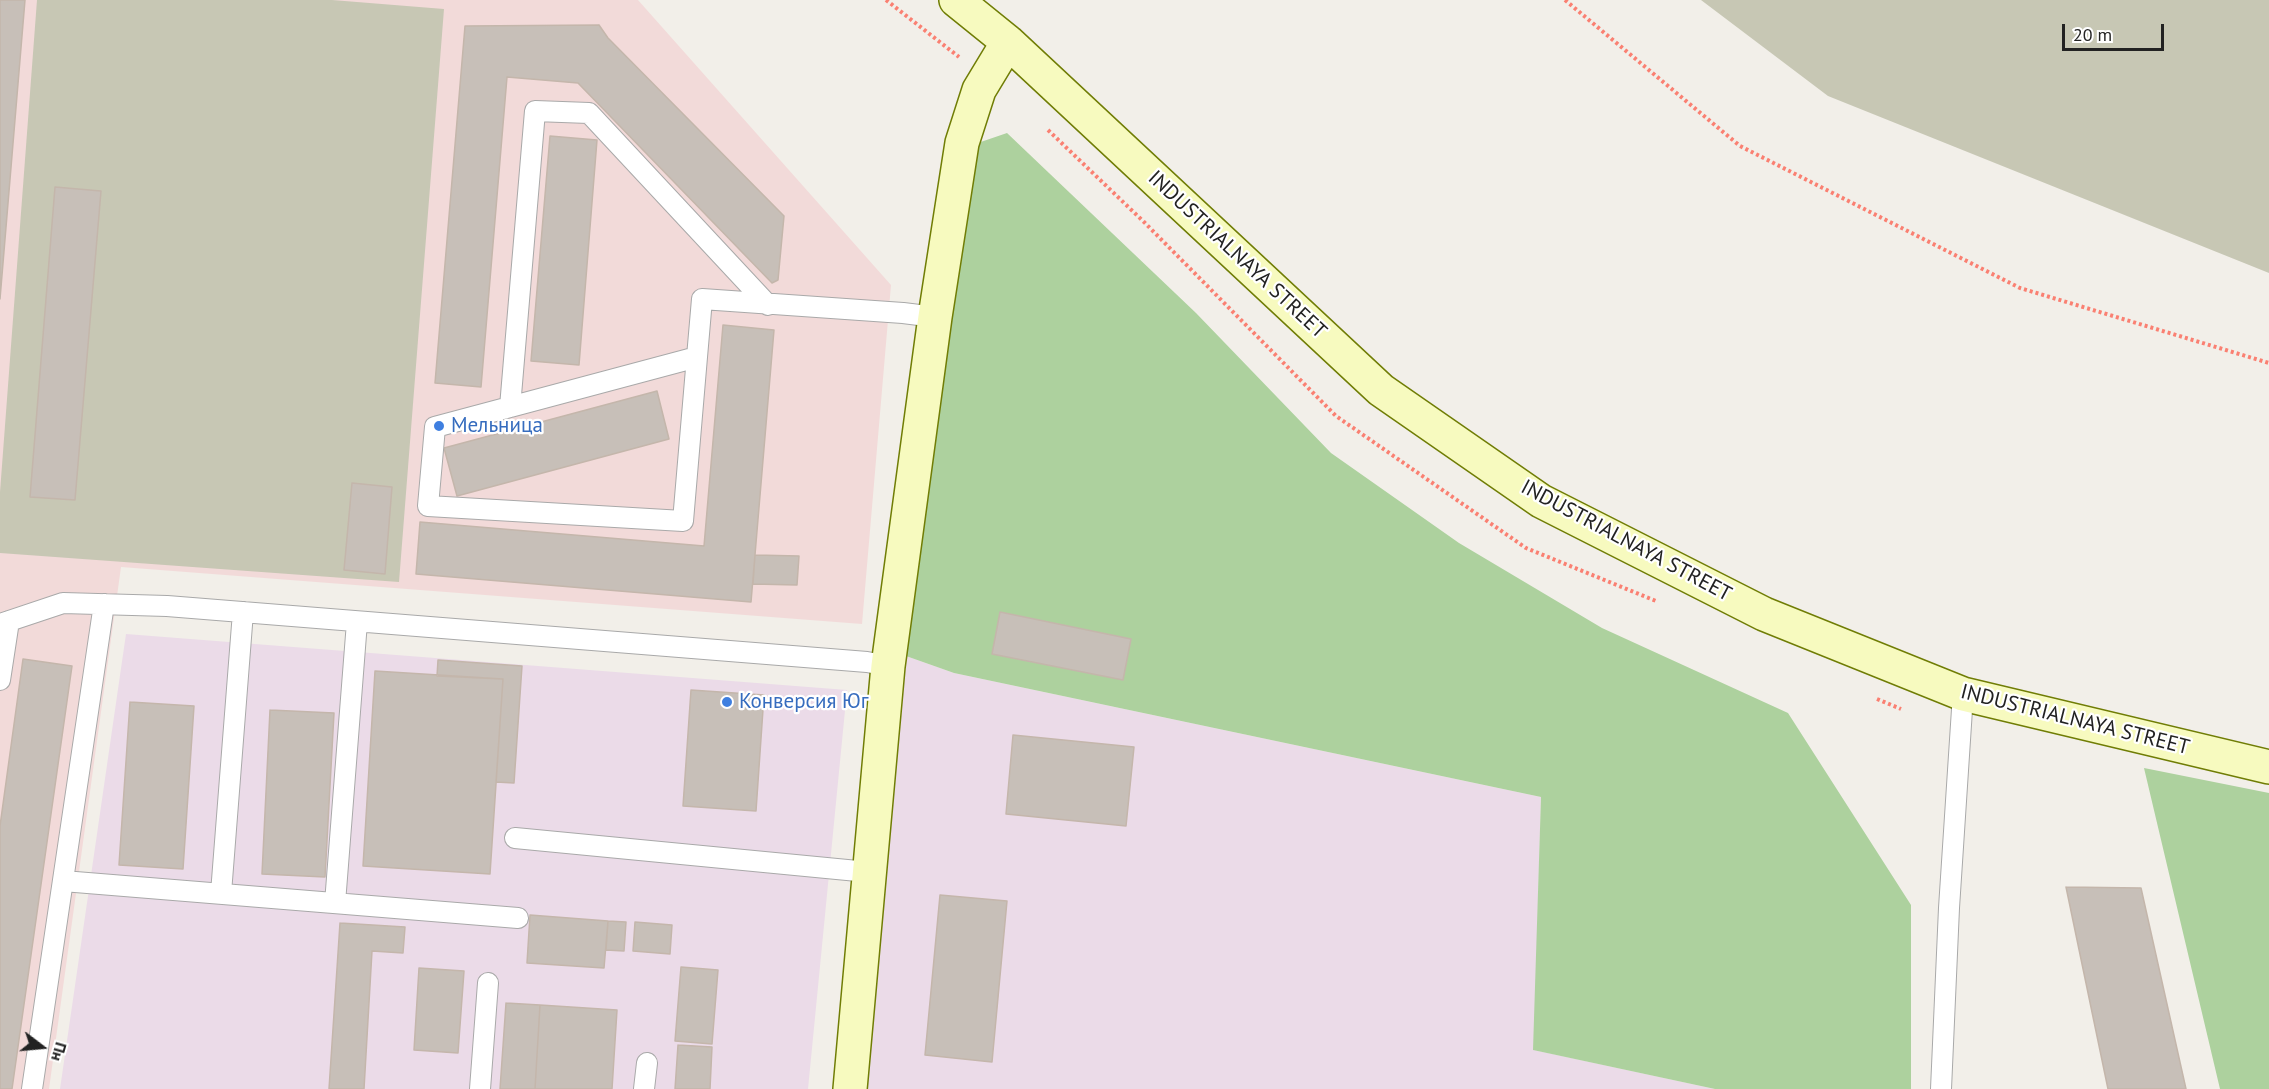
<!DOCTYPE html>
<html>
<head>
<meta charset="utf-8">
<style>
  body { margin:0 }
  #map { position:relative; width:2269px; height:1089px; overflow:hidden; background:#f2efe9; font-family:"PT Sans",sans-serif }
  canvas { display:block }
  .north { position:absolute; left:12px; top:1017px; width:60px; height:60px; -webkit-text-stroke:4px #fff; paint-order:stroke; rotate:106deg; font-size:16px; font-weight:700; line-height:24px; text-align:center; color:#222 }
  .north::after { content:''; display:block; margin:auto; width:21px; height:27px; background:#222; clip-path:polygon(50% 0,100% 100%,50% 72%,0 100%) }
  .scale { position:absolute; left:2062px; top:24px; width:102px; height:27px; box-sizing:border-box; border:3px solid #222; border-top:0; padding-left:8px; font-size:18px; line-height:21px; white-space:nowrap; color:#222; -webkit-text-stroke:4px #fff; paint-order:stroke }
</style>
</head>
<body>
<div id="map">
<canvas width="2269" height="1089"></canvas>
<div class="north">Пн</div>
<div class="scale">20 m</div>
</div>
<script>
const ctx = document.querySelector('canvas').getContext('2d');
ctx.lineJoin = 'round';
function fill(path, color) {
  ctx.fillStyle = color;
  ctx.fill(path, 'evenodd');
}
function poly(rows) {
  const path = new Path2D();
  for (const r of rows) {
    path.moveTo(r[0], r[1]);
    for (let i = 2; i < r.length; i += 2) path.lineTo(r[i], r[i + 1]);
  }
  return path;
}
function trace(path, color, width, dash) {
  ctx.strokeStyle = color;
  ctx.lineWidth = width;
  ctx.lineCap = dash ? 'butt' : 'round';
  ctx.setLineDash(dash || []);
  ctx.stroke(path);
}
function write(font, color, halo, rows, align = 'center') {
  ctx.font = font + ' "PT Sans",sans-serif';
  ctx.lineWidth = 4.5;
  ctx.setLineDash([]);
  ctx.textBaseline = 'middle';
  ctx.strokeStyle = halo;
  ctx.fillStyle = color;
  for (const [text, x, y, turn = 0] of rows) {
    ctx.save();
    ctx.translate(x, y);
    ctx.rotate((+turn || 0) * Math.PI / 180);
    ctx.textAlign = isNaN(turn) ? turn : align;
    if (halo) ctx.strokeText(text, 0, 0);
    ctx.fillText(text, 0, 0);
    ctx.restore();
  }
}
const commercial = poly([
  [0,0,638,0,891,285,862,624,121,567,49,1089,0,1089]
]);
const industrial = poly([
  [126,634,847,690,808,1089,60,1089],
  [906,656,954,673,1541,797,1534,1050,1715,1089,863,1089]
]);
const construction = poly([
  [37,0,332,0,444,9,399,582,0,553,0,492],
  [1701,0,2269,0,2269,273,1828,96]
]);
const forest = poly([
  [1007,133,1196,313,1331,453,1459,543,1602,628,1788,713,1911,905,1911,1089,1715,1089,1533,1050,1541,797,954,673,906,656,972,145],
  [2144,768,2269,793,2269,1089,2220,1089]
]);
const building = poly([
  [0,0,25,0,0,299,0,0],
  [599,25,608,38,784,216,778,280,772,283,578,83,507,77,481,387,435,383,465,26,599,25],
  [550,136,597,140,579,365,531,361,550,136],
  [55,187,101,191,75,500,30,497,55,187],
  [723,325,774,330,751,602,416,574,420,522,704,546,723,325],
  [657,391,669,439,457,496,444,448,657,391],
  [352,483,392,487,385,574,344,570,352,483],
  [755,555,799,556,797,585,753,584,755,555],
  [1000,612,1131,639,1123,680,992,654,1000,612],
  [23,659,72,666,12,1089,0,1089,0,826,23,659],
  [438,660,522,666,514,783,496,782,503,679,437,676,438,660],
  [375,671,503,679,490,874,363,866,375,671],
  [691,690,764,695,756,811,683,806,691,690],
  [130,702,194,706,183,869,119,865,130,702],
  [270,710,334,713,325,877,262,874,270,710],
  [1013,735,1134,747,1126,826,1006,814,1013,735],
  [2066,887,2141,888,2186,1089,2108,1089,2066,887],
  [940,895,1007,901,992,1062,925,1055,940,895],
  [530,915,608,921,604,968,527,963,530,915],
  [608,921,626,922,624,951,606,950,608,921],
  [635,922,672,925,670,954,633,951,635,922],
  [340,923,405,927,403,953,372,951,364,1089,329,1089,340,923],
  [681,967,718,970,712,1044,675,1041,681,967],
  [419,968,464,971,458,1053,414,1050,419,968],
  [506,1003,540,1005,535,1089,500,1089,506,1003],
  [540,1005,617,1010,612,1089,535,1089,540,1005],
  [678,1045,712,1047,710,1089,675,1089,678,1045]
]);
const path = poly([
  [886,0,959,57],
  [1565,0,1740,146,2020,288,2269,363],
  [1048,130,1144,222,1336,416,1526,548,1656,601],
  [1877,699,1901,709]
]);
const service = poly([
  [697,357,435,427,428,506,683,521,697,357,702,299,903,313,935,317],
  [510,407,535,111,589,113,768,305],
  [0,624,63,603,167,606,867,662,888,666],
  [0,680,9,621],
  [515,838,868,872],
  [63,881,518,918],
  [221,893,243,612],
  [335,903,357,622],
  [32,1089,104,604],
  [480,1089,488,983],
  [644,1089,647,1063],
  [1941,1089,1949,908,1963,694]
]);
const secondary = poly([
  [956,0,1008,42,1381,390,1541,501,1764,614,1963,694,2269,767],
  [850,1089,888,666,935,317,962,143,979,90,1008,42]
]);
const markers = [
  [439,426,6,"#3f7fe0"],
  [727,702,6,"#3f7fe0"]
];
const streetNames = [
  ["INDUSTRIALNAYA STREET",1237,255,43],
  ["INDUSTRIALNAYA STREET",1626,541,28],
  ["INDUSTRIALNAYA STREET",2075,720,14]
];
const shopNames = [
  ["Мельница",451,426],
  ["Конверсия Юг",739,702]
];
fill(commercial, '#f2dad9');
fill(industrial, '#ebdbe8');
fill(construction, '#c7c7b4');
fill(forest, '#add19e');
fill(building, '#c7bfb8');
trace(building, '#c4b6ab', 1.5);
trace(service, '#a9a9a9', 22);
trace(secondary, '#707d05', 36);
trace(path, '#fa8072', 4, [3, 3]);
trace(service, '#fff', 20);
trace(secondary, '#f7fabf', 33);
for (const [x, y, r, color] of markers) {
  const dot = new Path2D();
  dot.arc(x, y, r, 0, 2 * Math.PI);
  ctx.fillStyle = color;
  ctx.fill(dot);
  trace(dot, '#fff', 2);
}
write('21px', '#222', '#fff', streetNames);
write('21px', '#366cbe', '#fff', shopNames, 'left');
</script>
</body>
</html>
